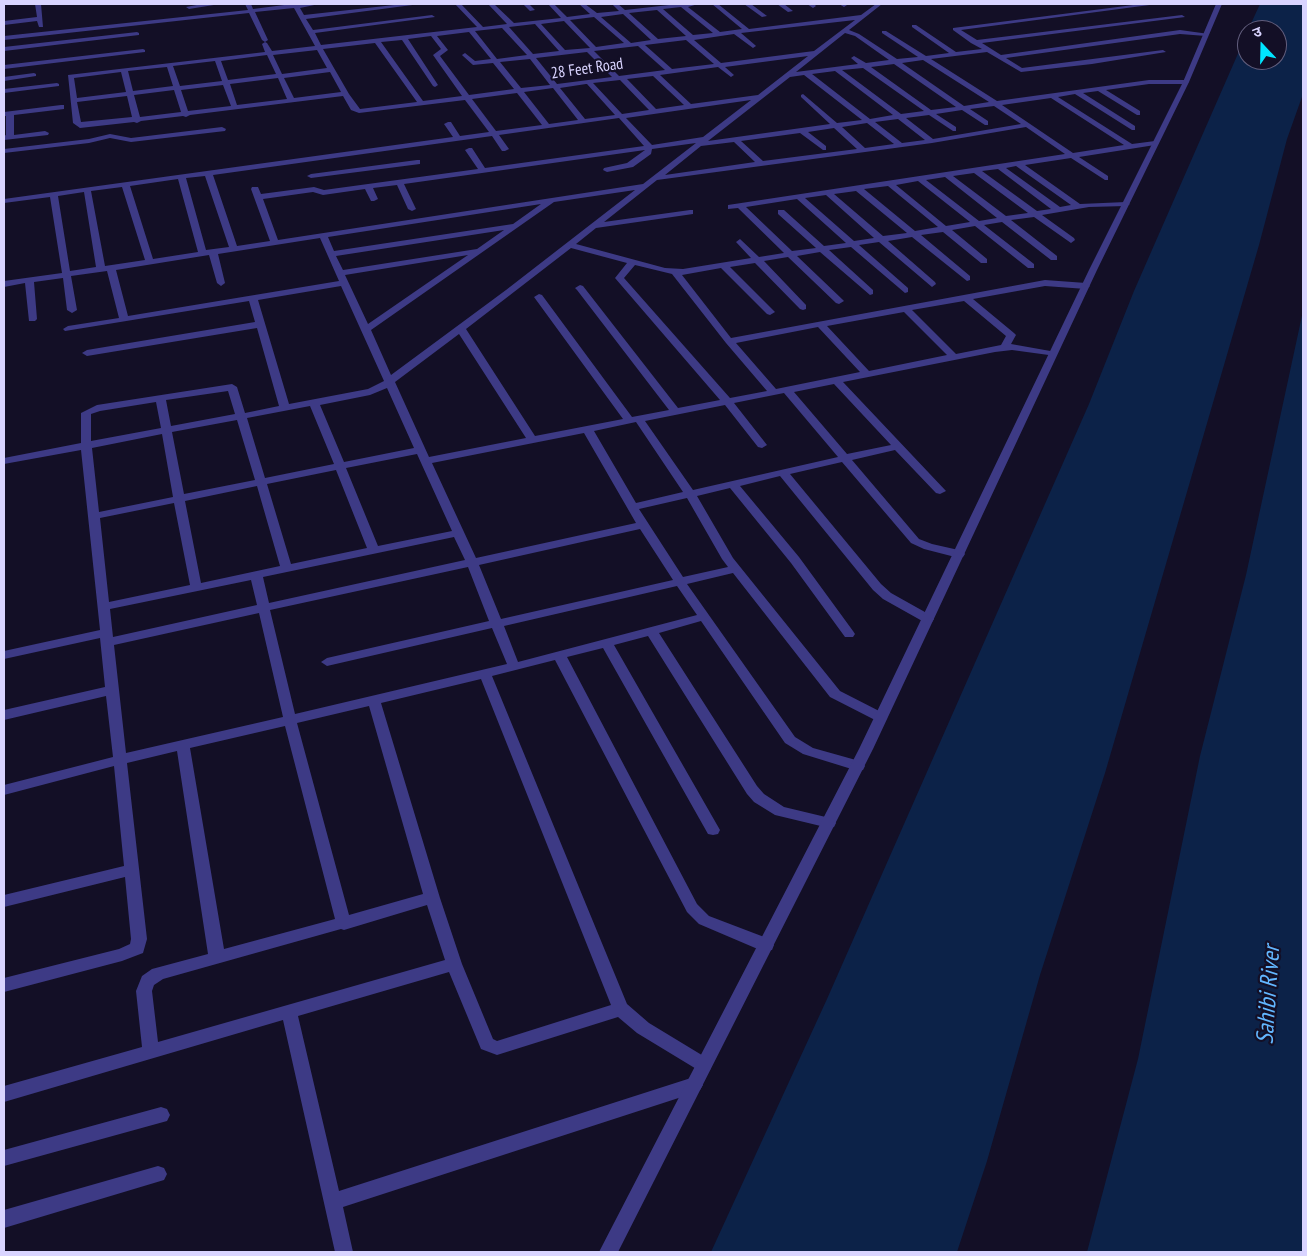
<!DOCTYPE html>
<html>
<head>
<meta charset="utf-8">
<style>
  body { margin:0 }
  #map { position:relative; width:1307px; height:1256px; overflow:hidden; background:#130f26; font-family:"PT Sans Narrow","Noto Sans Devanagari",sans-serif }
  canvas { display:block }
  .frame { position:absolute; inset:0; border:5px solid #d9d4ff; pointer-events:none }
  .north { position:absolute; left:1237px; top:20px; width:50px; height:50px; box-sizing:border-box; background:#130f26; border:1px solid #625e7d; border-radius:50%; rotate:339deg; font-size:14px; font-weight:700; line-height:20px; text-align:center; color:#d9d4ff }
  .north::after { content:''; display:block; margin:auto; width:18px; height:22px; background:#00e5ff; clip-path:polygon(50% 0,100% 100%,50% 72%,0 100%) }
</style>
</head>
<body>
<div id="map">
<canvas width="1307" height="1256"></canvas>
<div class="frame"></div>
<div class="north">उ</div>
</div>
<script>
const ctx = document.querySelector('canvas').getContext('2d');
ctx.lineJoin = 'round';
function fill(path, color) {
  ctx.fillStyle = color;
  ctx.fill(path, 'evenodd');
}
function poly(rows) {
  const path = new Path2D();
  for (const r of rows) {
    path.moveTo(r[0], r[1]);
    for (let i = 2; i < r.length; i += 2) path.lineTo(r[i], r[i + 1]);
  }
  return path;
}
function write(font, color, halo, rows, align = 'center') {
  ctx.font = font + ' "PT Sans Narrow",sans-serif';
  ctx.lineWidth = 4.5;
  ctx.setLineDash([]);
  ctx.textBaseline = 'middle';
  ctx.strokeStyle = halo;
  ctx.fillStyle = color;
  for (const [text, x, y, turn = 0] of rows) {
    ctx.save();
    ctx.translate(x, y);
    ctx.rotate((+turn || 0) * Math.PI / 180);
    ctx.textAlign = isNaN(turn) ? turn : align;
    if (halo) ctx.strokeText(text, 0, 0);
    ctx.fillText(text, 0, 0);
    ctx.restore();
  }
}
const water = poly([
  [1260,4,1303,4,1303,94,1287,139,1259,245,1105,773,1040,975,987,1161,957,1252,711,1252,827,999,1089,404,1134,291,1247,33,1247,60,1277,60,1277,30,1248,30],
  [1303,311,1303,1252,1087,1252,1138,1059,1200,756,1246,575]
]);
const minor = poly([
  [35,4,41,4,43,27,39,27,37,21,4,25,4,21,37,17,35,4],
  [202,4,220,4,189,9,186,7,202,4],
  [245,4,251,4,253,9,292,4,319,4,300,8,304,15,403,4,420,4,306,19,313,30,432,15,435,17,315,33,321,45,477,27,455,4,461,4,483,27,507,24,488,4,494,4,514,23,561,18,548,4,554,4,567,17,590,14,579,4,585,4,597,13,619,11,612,4,618,4,625,10,678,4,698,4,688,7,720,32,742,29,712,4,718,4,749,29,861,15,876,4,882,4,849,30,859,34,897,59,918,57,882,33,882,31,886,31,926,56,949,53,912,27,912,25,916,25,956,52,982,49,971,43,953,30,953,28,1141,4,1157,4,961,30,977,40,1182,15,1185,17,982,43,1001,55,1180,30,1209,34,1206,36,1180,34,1006,58,1022,68,1163,50,1166,52,1092,64,1021,72,987,52,931,59,997,101,1149,80,1186,80,1189,82,1186,84,1149,84,1106,90,1140,111,1140,115,1137,115,1098,91,1083,93,1135,126,1135,130,1132,130,1075,94,1058,97,1132,144,1155,141,1159,143,1155,145,1079,157,1108,176,1108,180,1105,180,1071,158,1025,165,1080,204,1126,202,1130,204,1126,206,1089,207,1042,215,1074,238,1075,240,1071,243,1034,217,1011,220,1057,256,1057,260,1051,260,1002,222,984,225,1034,264,1034,268,1028,268,975,226,952,230,987,259,987,263,981,263,943,232,921,235,970,276,970,280,967,281,912,237,888,241,935,282,936,284,932,287,879,242,859,245,908,288,908,292,905,293,851,247,829,250,873,290,873,294,870,295,820,252,797,256,842,299,844,301,839,304,836,303,788,257,764,261,806,305,806,309,803,310,800,309,755,263,730,267,775,312,770,315,767,314,721,268,682,275,731,338,1045,280,1086,283,1090,286,1086,289,1045,286,973,299,1014,333,1016,335,1011,344,1056,352,1056,356,1012,350,995,352,843,382,946,491,940,494,936,493,895,450,852,460,919,539,932,544,963,551,965,554,963,557,959,558,924,549,911,543,842,462,790,474,881,584,891,593,932,616,934,619,932,622,924,622,883,599,873,590,780,476,740,486,799,557,853,631,855,634,853,637,845,637,791,563,730,488,697,496,733,558,840,691,885,714,887,717,885,720,880,722,875,720,830,697,733,573,687,584,795,737,813,748,863,762,865,766,863,770,858,771,803,754,785,743,701,621,659,633,757,786,764,794,784,807,834,819,836,823,834,827,829,828,775,815,754,802,747,794,648,636,614,645,720,830,718,834,713,835,708,834,603,648,567,657,697,904,709,916,772,940,774,945,772,950,766,951,760,950,699,924,687,912,555,660,492,676,627,1004,649,1023,710,1060,712,1065,710,1070,704,1072,698,1070,637,1033,618,1017,497,1055,481,1049,449,972,298,1016,339,1191,694,1077,700,1080,703,1085,700,1090,694,1093,343,1207,353,1252,335,1252,283,1020,4,1102,4,1086,142,1047,136,991,142,976,152,969,208,954,177,751,127,763,147,939,143,953,122,961,4,992,4,978,119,949,130,944,131,939,125,877,4,907,4,895,124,866,114,766,4,795,4,785,113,757,106,696,4,720,4,710,105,687,100,638,4,659,4,651,100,630,81,450,4,464,4,458,81,443,81,413,97,405,232,384,237,387,245,413,279,406,257,328,87,356,82,353,87,350,255,322,249,301,65,331,63,329,68,326,119,318,107,271,71,276,77,310,72,313,67,310,63,278,34,282,37,319,35,321,29,321,25,283,4,287,4,281,62,273,50,197,4,203,4,199,453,137,444,124,448,122,451,122,460,136,489,132,465,100,359,113,351,110,343,96,190,115,186,117,183,116,141,121,137,123,134,122,80,128,73,123,68,75,265,52,262,44,265,42,267,43,272,51,315,46,294,8,255,12,268,40,265,42,262,40,249,13,4,40,4,36,248,10,245,4],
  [681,7,713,33,693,35,663,9,681,7],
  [657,10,686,36,658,39,629,13,657,10],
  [623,14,651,40,631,43,601,17,623,14],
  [594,17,624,43,596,47,570,20,594,17],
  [855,20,814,51,721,63,694,40,734,34,753,48,756,46,755,45,741,33,855,20],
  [564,21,590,48,565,50,541,24,564,21],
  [535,24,559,51,533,54,509,27,535,24],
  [502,28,527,55,497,59,475,31,502,28],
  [469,32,491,59,475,61,465,53,462,55,463,56,473,65,493,63,514,89,469,95,440,56,448,50,437,36,469,32],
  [845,33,855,36,889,60,866,63,854,56,851,58,858,64,796,72,845,33],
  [431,36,441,49,433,55,462,96,423,101,381,42,402,40,433,86,435,87,438,85,408,39,431,36],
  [686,40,714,64,672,69,645,45,686,40],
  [375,43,417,102,360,109,349,94,323,49,375,43],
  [638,46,665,70,619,76,594,51,638,46],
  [317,50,327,68,282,74,273,55,317,50],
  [587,52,612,77,557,84,536,58,587,52],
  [267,55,276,74,228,80,221,61,267,55],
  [808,56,758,95,691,104,660,75,718,67,731,77,734,75,725,67,808,56],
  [530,59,550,85,521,88,500,62,530,59],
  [923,60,989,102,964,106,902,63,923,60],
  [215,61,222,81,180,86,173,66,215,61],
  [894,64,956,107,931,110,871,67,894,64],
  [167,67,173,86,133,91,128,71,167,67],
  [863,68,924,111,901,114,842,70,863,68],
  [835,71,893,115,870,119,812,74,835,71],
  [121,72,126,92,77,98,74,78,121,72],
  [330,72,341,92,294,98,284,78,330,72],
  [804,75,862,120,837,123,803,94,801,95,801,97,830,124,708,141,790,77,804,75],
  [653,76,684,105,656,109,627,79,653,76],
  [278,78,287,99,237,105,230,84,278,78],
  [620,80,649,110,622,114,593,83,620,80],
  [586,84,587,84,615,115,585,119,560,88,586,84],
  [223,85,231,106,188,111,181,90,223,85],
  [553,88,578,120,549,124,524,92,553,88],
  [174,90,181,112,140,117,134,95,174,90],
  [517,93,542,125,496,131,472,99,517,93],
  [127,96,132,117,81,122,77,102,127,96],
  [1051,98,1124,145,1073,153,1002,105,1051,98],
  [751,100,703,137,652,145,626,118,751,100],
  [994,106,1021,124,933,139,906,118,929,115,953,131,956,131,956,127,936,114,962,110,985,125,988,125,988,121,970,109,994,106],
  [619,118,644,146,485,168,472,148,469,148,465,150,478,169,324,190,314,187,261,194,258,187,252,187,251,189,270,241,237,246,213,175,492,136,502,151,505,151,509,149,499,135,619,118],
  [898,119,925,140,902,143,875,122,898,119],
  [867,123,894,144,865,148,842,127,867,123],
  [1026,127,1065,154,728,205,728,209,738,208,784,253,759,257,740,239,736,242,751,258,683,269,665,268,576,244,596,228,693,214,693,210,690,210,604,222,657,180,932,143,1026,127],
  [834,128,857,149,763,161,741,141,800,133,823,150,826,150,826,146,808,132,834,128],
  [734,142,755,162,665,175,701,146,734,142],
  [696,143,643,184,278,240,263,199,313,192,323,195,365,189,371,201,374,201,378,199,373,188,397,185,408,209,412,211,416,209,404,184,645,150,627,163,604,168,603,170,607,172,633,167,651,154,652,149,696,143],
  [1016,166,1071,205,1060,207,1006,168,1016,166],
  [998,169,1051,209,1037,211,982,171,998,169],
  [974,173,1028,213,1006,216,953,176,974,173],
  [205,176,229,247,206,250,186,178,205,176],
  [945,177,997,218,979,221,926,180,945,177],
  [178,179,198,252,153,259,130,186,178,179],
  [918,181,970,222,946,226,896,185,918,181],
  [888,186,938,227,915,231,864,189,888,186],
  [122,187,145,260,105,266,91,191,122,187],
  [635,190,506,290,391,375,371,330,554,202,635,190],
  [856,191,907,233,883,236,834,194,856,191],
  [84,192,96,267,70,271,58,196,84,192],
  [826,195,874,238,854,241,805,198,826,195],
  [797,199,846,243,824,246,784,210,778,210,778,214,816,248,792,251,746,207,797,199],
  [541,204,513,224,334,251,328,237,541,204],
  [504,230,477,249,343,270,336,256,504,230],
  [320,238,339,281,128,316,116,270,209,255,217,283,221,286,225,283,218,254,320,238],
  [571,248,627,263,615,278,720,400,678,408,583,286,580,285,575,288,577,290,669,410,632,417,542,295,539,294,534,297,623,419,535,436,466,329,571,248],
  [468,255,368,324,345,275,468,255],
  [635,265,672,274,726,343,767,391,730,398,624,278,635,265],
  [341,286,384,381,368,389,289,404,258,300,341,286],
  [964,301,1006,336,1001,345,956,354,912,310,964,301],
  [904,312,947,355,869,371,827,326,904,312],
  [818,327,860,372,776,389,736,343,818,327],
  [459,334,526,438,429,457,395,382,459,334],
  [834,384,891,445,847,454,794,392,834,384],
  [387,388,414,448,344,462,320,405,370,395,387,388],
  [228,391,235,414,171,426,166,400,228,391],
  [784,393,838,457,693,490,645,421,725,405,758,447,762,448,767,445,734,403,784,393],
  [156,402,161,428,91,441,91,414,100,411,156,402],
  [310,406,334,464,265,478,247,418,310,406],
  [237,420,255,480,184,494,172,432,237,420],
  [636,422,683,492,636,503,594,431,636,422],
  [584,433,636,523,476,558,432,463,584,433],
  [162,434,173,497,99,512,92,448,162,434],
  [417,454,452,531,378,546,346,468,417,454],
  [336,470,367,548,291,564,267,484,336,470],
  [257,486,280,566,201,583,185,501,257,486],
  [687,498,722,559,728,567,683,577,639,509,687,498],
  [174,503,190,585,109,602,100,518,174,503],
  [640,529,673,580,501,619,479,565,640,529],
  [454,537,465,560,269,603,263,577,454,537],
  [468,567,489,621,327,658,321,662,327,666,492,628,507,664,295,714,270,610,468,567],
  [251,580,257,605,113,637,110,609,251,580],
  [677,586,697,615,518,662,504,626,677,586],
  [259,613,283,717,126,753,114,645,259,613],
  [481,679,611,1005,497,1041,493,1039,462,964,440,898,381,703,481,679],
  [369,706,423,894,349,915,297,723,369,706],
  [285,726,335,919,224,949,190,748,285,726],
  [427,905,445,960,158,1042,152,991,154,985,163,979,341,929,344,930,427,905],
  [523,4,529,4,535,10,530,11,523,4],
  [744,4,751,4,767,16,762,17,744,4],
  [777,4,784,4,793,11,788,12,777,4],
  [807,4,814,4,816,6,813,8,807,4],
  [839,4,846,4,847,5,844,7,839,4],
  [137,32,139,33,139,35,4,51,4,47,137,32],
  [143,49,145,50,145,52,4,69,4,65,143,49],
  [34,73,36,74,36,76,4,81,4,77,34,73],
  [57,83,59,84,59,86,4,93,4,89,57,83],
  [61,105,64,105,64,109,14,115,14,135,45,131,49,133,48,135,4,140,4,136,6,135,6,116,4,116,4,112,61,105],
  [222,127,226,129,225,131,131,142,110,138,89,143,4,153,4,149,89,139,110,134,131,138,222,127],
  [417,160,420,160,420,164,311,178,307,176,311,174,417,160],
  [161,1107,167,1109,170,1115,167,1121,4,1166,4,1150,161,1107],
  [158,1166,164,1168,167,1174,164,1180,4,1228,4,1210,158,1166]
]);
const tertiary = poly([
  [1216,4,1222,4,1189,82,1097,270,873,749,618,1252,599,1252,859,749,1089,270,1183,82,1216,4]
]);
const farStreetnames = [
  ["28 Feet Road",587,69,-8]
];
const nearWaternames = [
  ["Sahibi River",1269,995,-86]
];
fill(water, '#0c2248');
fill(minor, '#3d3a85');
fill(tertiary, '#3d3a85');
write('16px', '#d9d4ff', '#130f26', farStreetnames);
write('italic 24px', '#62b6ff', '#130f26', nearWaternames);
</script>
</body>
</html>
